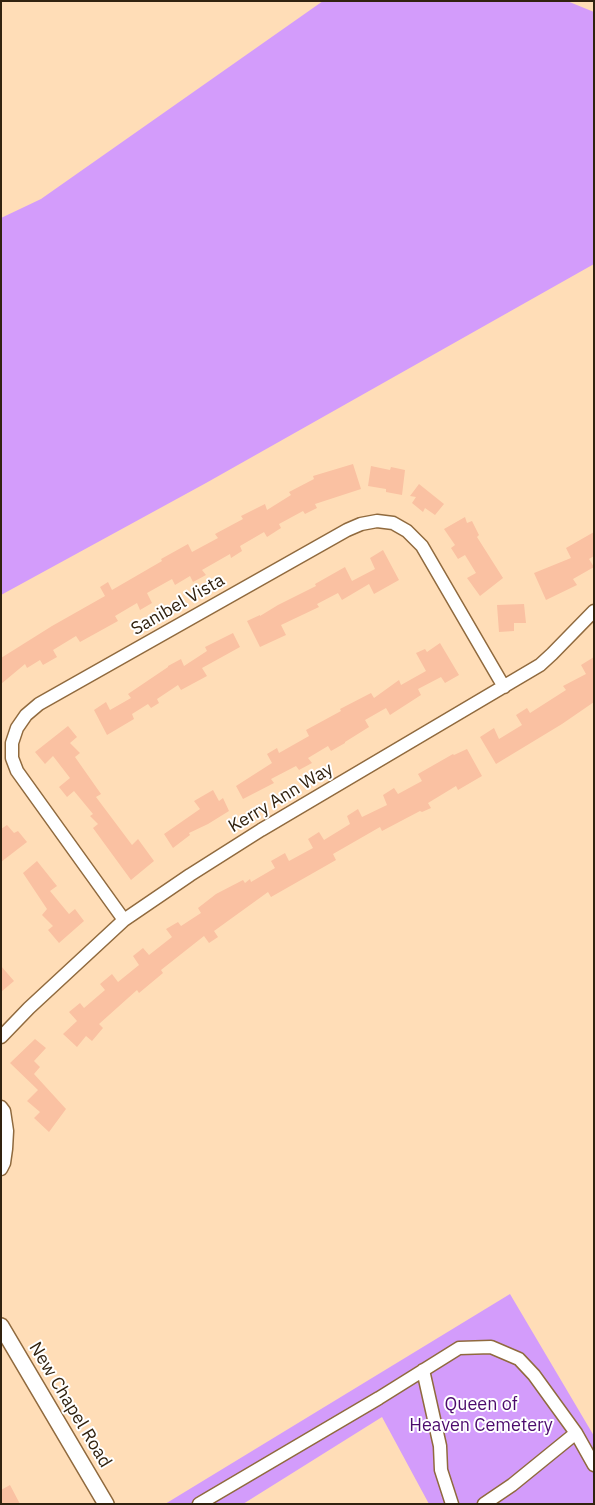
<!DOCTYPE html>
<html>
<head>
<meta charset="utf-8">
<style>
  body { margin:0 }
  #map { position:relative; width:595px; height:1505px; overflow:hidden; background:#ffddb7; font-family:"IBM Plex Sans",sans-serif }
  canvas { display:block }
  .frame { position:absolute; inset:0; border:2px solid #31220f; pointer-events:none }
</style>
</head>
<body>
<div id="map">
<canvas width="595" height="1505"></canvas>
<div class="frame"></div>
</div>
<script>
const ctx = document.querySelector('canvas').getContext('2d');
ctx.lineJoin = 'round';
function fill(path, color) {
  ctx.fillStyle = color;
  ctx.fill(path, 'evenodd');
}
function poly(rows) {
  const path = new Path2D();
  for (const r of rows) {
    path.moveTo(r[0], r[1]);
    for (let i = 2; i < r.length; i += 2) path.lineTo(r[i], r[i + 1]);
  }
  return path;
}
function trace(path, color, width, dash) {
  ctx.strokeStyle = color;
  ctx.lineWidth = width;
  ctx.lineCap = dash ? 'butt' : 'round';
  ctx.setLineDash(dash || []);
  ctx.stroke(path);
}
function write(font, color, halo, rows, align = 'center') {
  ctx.font = font + ' "IBM Plex Sans",sans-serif';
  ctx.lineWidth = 4;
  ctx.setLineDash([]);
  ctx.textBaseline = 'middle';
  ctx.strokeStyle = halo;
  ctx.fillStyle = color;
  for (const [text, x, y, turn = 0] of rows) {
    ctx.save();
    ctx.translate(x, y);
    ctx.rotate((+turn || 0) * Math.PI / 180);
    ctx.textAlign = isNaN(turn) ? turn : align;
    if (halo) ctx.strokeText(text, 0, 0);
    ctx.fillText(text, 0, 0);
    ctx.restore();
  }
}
const green = poly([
  [323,1,567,1,594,12,594,264,206,483,1,595,1,218,41,199],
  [510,1294,594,1436,594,1504,429,1504,382,1417,243,1504,165,1504]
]);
const building = poly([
  [353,464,361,489,315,504,317,508,305,514,303,511,279,524,281,528,267,537,264,532,240,546,242,551,231,558,230,554,202,570,206,575,193,582,190,576,175,585,172,579,147,593,152,603,140,610,137,603,115,616,118,621,80,642,76,636,53,650,57,657,43,665,40,660,27,668,25,664,1,684,1,658,52,626,105,596,100,587,108,582,112,590,162,561,161,559,188,544,192,552,218,538,215,534,243,519,241,516,265,504,267,510,291,495,289,492,314,479,313,476],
  [371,466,390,470,391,467,405,470,402,495,386,492,386,489,368,486],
  [419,484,444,504,435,515,425,508,423,512,412,503,416,497,410,496],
  [465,517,467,523,472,521,479,535,477,537,503,578,480,596,467,578,476,573,465,555,458,559,451,548,455,545,444,529],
  [594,532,594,556,589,559,594,567,573,579,577,585,546,600,534,573,571,558,566,548],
  [383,550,399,580,374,594,369,584,342,600,338,593,317,604,319,607,281,625,286,635,260,647,247,621,260,615,260,616,278,605,316,586,315,584,345,567,352,581,375,569,370,558],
  [524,604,526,623,514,623,514,631,499,632,497,605],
  [233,633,240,647,202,668,207,676,181,690,178,685,157,699,159,703,151,708,148,704,132,714,134,719,107,735,94,710,106,702,110,710,131,698,128,694,168,667,168,666,181,659,184,666,207,651,205,647],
  [440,643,459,675,445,683,441,677,418,689,421,695,390,715,386,708,365,720,369,727,345,742,345,743,331,751,328,746,308,758,312,763,299,770,296,766,271,779,274,783,243,799,236,786,272,763,267,754,277,748,279,753,309,736,306,730,341,711,340,709,371,693,374,698,399,680,401,685,426,671,416,653,425,649,427,652],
  [594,657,594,702,562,724,496,764,480,737,494,728,499,739,522,725,516,715,527,708,530,713,566,690,563,686,586,674,581,665],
  [68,726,77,737,70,743,80,753,75,757,101,794,96,797,132,845,138,839,154,861,131,880,93,828,98,824,90,816,93,814,74,791,67,797,59,787,70,778,53,756,45,764,35,752],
  [467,749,482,776,458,790,456,786,428,803,431,808,422,812,420,811,382,831,380,827,333,854,336,860,271,897,268,892,214,931,218,937,209,943,204,936,161,970,163,973,139,993,137,990,99,1024,103,1028,92,1041,86,1036,77,1047,63,1034,77,1021,69,1012,80,1003,84,1008,105,990,100,984,112,974,118,982,139,965,133,956,143,948,149,955,172,937,166,929,178,922,181,926,201,913,198,908,216,894,243,880,245,883,250,879,251,882,275,868,271,861,285,853,289,861,313,848,308,839,319,832,324,840,350,824,347,816,358,809,362,817,387,805,383,795,394,788,398,794,422,781,418,774,453,754,454,755],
  [213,790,219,801,223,798,229,811,208,824,189,833,190,835,173,848,164,834,200,809,194,801],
  [7,825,14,833,18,831,27,842,1,862,1,829],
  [37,861,57,886,50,891,69,914,75,909,84,921,59,943,48,930,53,926,42,915,47,909,23,873],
  [1,966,14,981,1,992],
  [35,1039,46,1048,34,1061,40,1067,34,1074,66,1109,49,1132,34,1118,40,1112,27,1101,38,1090,10,1063],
  [10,1485,20,1504,1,1504,1,1490]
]);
const minor = poly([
  [124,920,17,771,12,758,12,743,17,728,26,715,39,704,347,530,361,524,377,521,393,523,407,531,422,546,504,687],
  [1,1037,29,1008,124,920,190,875,261,830,540,665,552,654,594,611],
  [1,1107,4,1111,7,1131,6,1149,4,1163,1,1169],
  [423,1370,440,1446,441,1470,452,1504],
  [199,1504,379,1398,459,1348,491,1347,519,1359,534,1375,576,1433,594,1465],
  [484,1504,512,1485,576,1433]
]);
const tertiary = poly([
  [1,1326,106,1504]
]);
const streetNames = [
  ["Sanibel Vista",178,605,-30],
  ["Kerry Ann Way",281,798,-31],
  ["New Chapel Road",70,1405,59]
];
const parkNames = [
  ["Queen of",481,1405],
  ["Heaven Cemetery",481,1426]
];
fill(green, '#d39cfb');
fill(building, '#fac1a2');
trace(minor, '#906a3e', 15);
trace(tertiary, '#906a3e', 18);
trace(minor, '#fff', 12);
trace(tertiary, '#fff', 15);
write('18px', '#31220f', '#fff', streetNames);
write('18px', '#4c0b6d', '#fff', parkNames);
</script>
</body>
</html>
